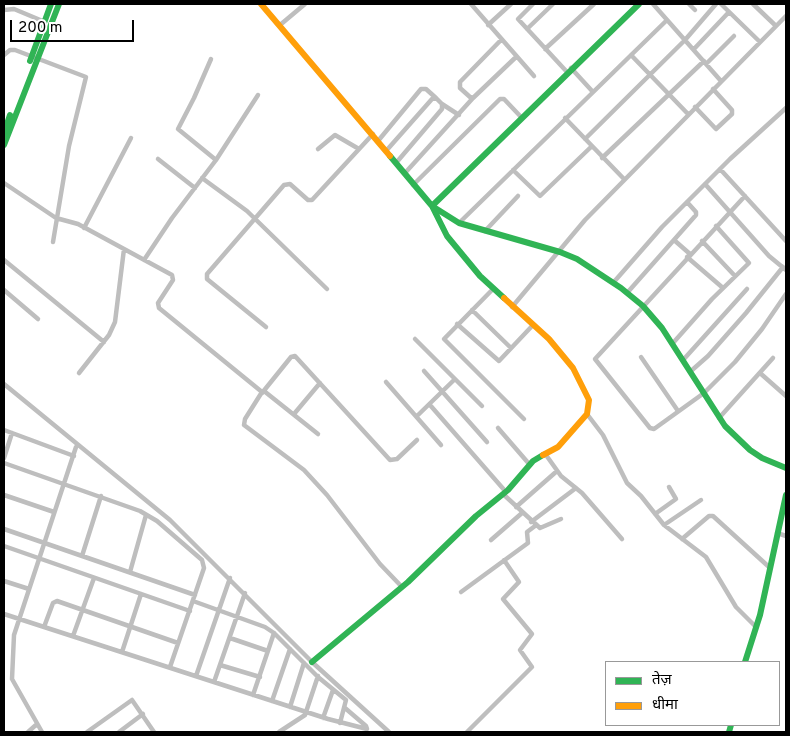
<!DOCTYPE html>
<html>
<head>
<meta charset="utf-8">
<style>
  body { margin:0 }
  #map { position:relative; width:790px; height:736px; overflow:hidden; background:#fff; font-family:Overpass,"Noto Sans Devanagari",sans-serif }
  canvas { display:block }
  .frame { position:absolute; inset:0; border:5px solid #000; pointer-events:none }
  .legend { position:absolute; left:605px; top:661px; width:175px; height:65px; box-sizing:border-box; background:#fff; border:1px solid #999; margin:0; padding:6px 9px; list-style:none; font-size:15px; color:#000 }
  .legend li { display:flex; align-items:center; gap:10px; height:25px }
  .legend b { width:25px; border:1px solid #999 }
  .scale { position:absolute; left:10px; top:20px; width:124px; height:22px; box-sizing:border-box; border:2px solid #000; border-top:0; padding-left:6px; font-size:15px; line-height:18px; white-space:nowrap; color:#000; -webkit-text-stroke:4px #fff; paint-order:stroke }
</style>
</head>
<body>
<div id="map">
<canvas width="790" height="736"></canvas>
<div class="frame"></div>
<ul class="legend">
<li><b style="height:6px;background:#30b455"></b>तेज़</li>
<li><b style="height:6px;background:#ff9f0a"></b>धीमा</li>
</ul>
<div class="scale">200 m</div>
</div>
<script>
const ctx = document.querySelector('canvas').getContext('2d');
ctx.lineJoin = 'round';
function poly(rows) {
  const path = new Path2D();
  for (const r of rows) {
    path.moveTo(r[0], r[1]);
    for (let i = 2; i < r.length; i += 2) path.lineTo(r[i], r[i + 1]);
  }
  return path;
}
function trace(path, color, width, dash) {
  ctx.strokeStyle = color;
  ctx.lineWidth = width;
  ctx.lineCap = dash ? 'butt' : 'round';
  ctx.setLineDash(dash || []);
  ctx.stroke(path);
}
const street = poly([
  [471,4,534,76],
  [533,4,518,19,567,72],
  [653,4,721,81],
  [689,4,695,10],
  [721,4,760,42],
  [753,4,776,26],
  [4,10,14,9,45,22],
  [280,25,305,4],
  [488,25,511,4],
  [527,29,553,4],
  [501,40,460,82,460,88,470,97,473,98,516,57],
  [545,49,594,4],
  [694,49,729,12],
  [4,55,10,50,15,50,86,77,69,146,53,242],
  [631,55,688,114],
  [211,59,194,98,178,129,216,160],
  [706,64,734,36],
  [571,68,593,92],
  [442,104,459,115],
  [695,107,716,129,732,114,732,110,713,89],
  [565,118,624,179],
  [585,139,685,40,716,4],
  [378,141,421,89,426,89,436,98],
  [318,149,335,135,359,149],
  [386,151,432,99,436,98,442,104,442,109,396,163],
  [602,158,704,61],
  [158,159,195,188],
  [720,169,786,241],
  [513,170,540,196,592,146],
  [405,173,473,98],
  [202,178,247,211,327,289],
  [4,183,56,218,78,224,172,275,173,280,158,303,159,308,262,392,245,419,244,425,304,470,327,495,380,564,402,587],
  [705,184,769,256,786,270],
  [413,185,500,99,504,99,522,118],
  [745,196,595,359,650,428,654,429,704,393,735,362,762,329,786,294],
  [459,223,667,20],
  [84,228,131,138],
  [485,231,518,196],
  [674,240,690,254],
  [702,241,735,276],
  [687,257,723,288],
  [4,260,104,342],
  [144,260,172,218,216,160,258,95],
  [613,283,662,227,730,159,786,108],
  [493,289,444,339,524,419],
  [4,290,38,319],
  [627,293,696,215,696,212,687,202],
  [512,307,585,220,786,16],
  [472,310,511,348],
  [457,324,499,361,533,325],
  [266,327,207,279,207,274,284,185,290,184,308,200,312,200,373,134],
  [415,339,482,406],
  [673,343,712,299,749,263,716,226],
  [641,357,678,411],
  [684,359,747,289],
  [424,371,487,442],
  [691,371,708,356,746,313,783,267],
  [79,373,109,335,115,322,124,249],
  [760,373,786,396],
  [386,382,441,445],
  [4,384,170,520,312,662,389,732],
  [264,391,318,434],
  [262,393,291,357,295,356,390,460,397,459,417,440],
  [430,405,506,492],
  [294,414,320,383],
  [587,414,603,435,627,483,641,496,664,525,706,557,736,607,756,627],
  [417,416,455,379],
  [719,418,773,358],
  [498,428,530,465],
  [4,430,74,456],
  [546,455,561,476,582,493,622,539],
  [4,458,12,433],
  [4,463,140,511,157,521,202,560,204,568,170,667],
  [503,494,540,528,561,519],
  [4,495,54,512],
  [516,507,557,471],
  [655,514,676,499,669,487],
  [531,522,576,488],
  [664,525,701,500],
  [4,529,195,595],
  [777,533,786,536],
  [682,539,709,516,713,516,769,567],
  [491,540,522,513],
  [4,546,190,611],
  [82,556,101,496],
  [130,572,146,515],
  [4,581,29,589],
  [461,592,528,543,527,532,535,526],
  [193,601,265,627,274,633,318,677,346,700,340,723],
  [4,614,328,719,367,729,366,726,345,708],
  [44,627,53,603,57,601,178,643],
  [73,636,94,578],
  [230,638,268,651],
  [122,652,141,594],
  [220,665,260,677],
  [196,676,230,578],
  [214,682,245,593],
  [253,695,274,633],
  [272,701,290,649],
  [290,707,304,663],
  [323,718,333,690],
  [28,732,37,724],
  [42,732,12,679,14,635,76,447],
  [87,732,132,700,154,732],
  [119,732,143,714],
  [279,732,305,715,318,676],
  [467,732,532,667,520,650,532,634,503,599,519,582,504,560]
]);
const fast = poly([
  [30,61,51,4],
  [4,133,10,115],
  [4,145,59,4],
  [390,156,432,206,459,223,560,252,577,259,621,288,643,306,662,328,725,426,750,450,762,458,786,468],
  [504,298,480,276,447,236,432,206,639,4],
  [312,662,408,582,476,516,508,490,533,461,543,455],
  [745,662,760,615,786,495],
  [729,732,731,725]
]);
const slow = poly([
  [261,4,390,156],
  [504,298,549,339,573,368,589,400,587,414,558,447,543,455]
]);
trace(street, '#bebebe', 4.5);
trace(fast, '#30b455', 6);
trace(slow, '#ff9f0a', 6);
</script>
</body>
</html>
